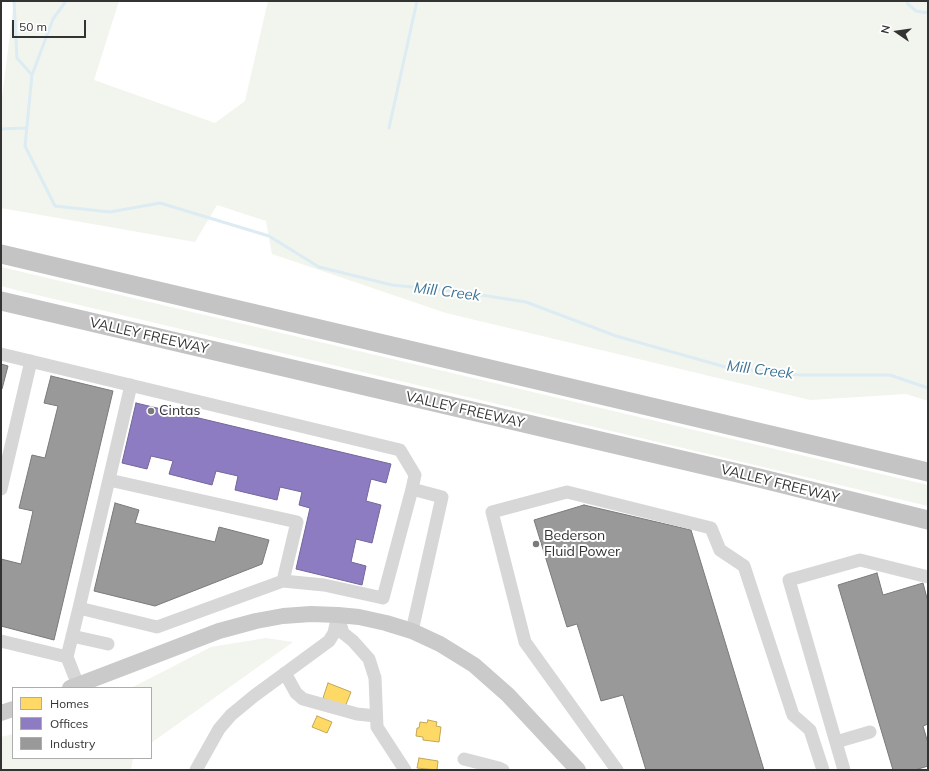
<!DOCTYPE html>
<html>
<head>
<meta charset="utf-8">
<style>
  body { margin:0 }
  #map { position:relative; width:929px; height:771px; overflow:hidden; background:#fff; font-family:Mulish,sans-serif }
  canvas { display:block }
  .frame { position:absolute; inset:0; border:2px solid #333; pointer-events:none }
  .legend { position:absolute; left:12px; top:687px; width:140px; height:72px; box-sizing:border-box; background:#fff; border:1px solid #adadad; margin:0; padding:5px 7px; list-style:none; font-size:12px; color:#333 }
  .legend li { display:flex; align-items:center; gap:8px; height:20px }
  .legend b { width:20px; border:1px solid #adadad }
  .north { position:absolute; left:877px; top:12px; width:40px; height:40px; -webkit-text-stroke:3px #fff; paint-order:stroke; rotate:283deg; font-size:11px; font-weight:700; line-height:16px; text-align:center; color:#333 }
  .north::after { content:''; display:block; margin:auto; width:14px; height:18px; background:#333; clip-path:polygon(50% 0,100% 100%,50% 72%,0 100%) }
  .scale { position:absolute; left:12px; top:20px; width:74px; height:18px; box-sizing:border-box; border:2px solid #333; border-top:0; padding-left:5px; font-size:12px; line-height:14px; white-space:nowrap; color:#333; -webkit-text-stroke:3px #fff; paint-order:stroke }
</style>
</head>
<body>
<div id="map">
<canvas width="929" height="771"></canvas>
<div class="frame"></div>
<ul class="legend">
<li><b style="height:11px;background:#ffd966"></b>Homes</li>
<li><b style="height:11px;background:#8e7cc3"></b>Offices</li>
<li><b style="height:11px;background:#999"></b>Industry</li>
</ul>
<div class="north">N</div>
<div class="scale">50 m</div>
</div>
<script>
const ctx = document.querySelector('canvas').getContext('2d');
ctx.lineJoin = 'round';
function fill(path, color) {
  ctx.fillStyle = color;
  ctx.fill(path, 'evenodd');
}
function poly(rows) {
  const path = new Path2D();
  for (const r of rows) {
    path.moveTo(r[0], r[1]);
    for (let i = 2; i < r.length; i += 2) path.lineTo(r[i], r[i + 1]);
  }
  return path;
}
function trace(path, color, width, dash) {
  ctx.strokeStyle = color;
  ctx.lineWidth = width;
  ctx.lineCap = dash ? 'butt' : 'round';
  ctx.setLineDash(dash || []);
  ctx.stroke(path);
}
function write(font, color, halo, rows, align = 'center') {
  ctx.font = font + ' Mulish,sans-serif';
  ctx.lineWidth = 4;
  ctx.setLineDash([]);
  ctx.textBaseline = 'middle';
  ctx.strokeStyle = halo;
  ctx.fillStyle = color;
  for (const [text, x, y, turn = 0] of rows) {
    ctx.save();
    ctx.translate(x, y);
    ctx.rotate((+turn || 0) * Math.PI / 180);
    ctx.textAlign = isNaN(turn) ? turn : align;
    if (halo) ctx.strokeText(text, 0, 0);
    ctx.fillText(text, 0, 0);
    ctx.restore();
  }
}
const green = poly([
  [14,1,119,1,94,80,215,123,245,101,268,1,928,1,928,401,906,394,810,400,446,313,272,254,266,221,217,205,195,242,1,208,1,106],
  [1,267,928,485,928,506,16,290,1,286],
  [266,638,293,642,151,743,151,688,131,688,211,647],
  [13,734,13,758,133,758,131,770,1,770,1,737]
]);
const homes = poly([
  [328,683,351,692,345,707,323,698,328,683],
  [317,716,332,722,327,733,312,727,317,716],
  [428,720,437,722,436,726,441,727,439,742,423,740,423,737,416,736,417,728,419,728,420,722,427,723,428,720],
  [419,758,438,761,437,770,417,768,419,758]
]);
const offices = poly([
  [136,403,391,464,386,483,371,479,366,501,381,505,372,543,356,539,351,562,366,566,362,585,296,569,310,508,299,505,302,492,280,487,277,500,235,490,238,476,216,471,212,485,169,474,173,461,151,456,147,469,122,463,136,403]
]);
const industry = poly([
  [1,364,8,366,2,389,1,388,1,364],
  [51,376,113,391,54,640,1,626,1,559,21,564,33,511,19,508,32,455,45,458,58,406,44,403,51,376],
  [115,503,139,510,135,523,215,542,219,527,269,540,262,564,155,606,94,591,115,503],
  [584,505,691,530,764,770,646,770,623,695,601,701,577,624,567,627,534,520,584,505],
  [877,573,883,595,923,583,928,602,928,724,923,726,928,743,928,766,915,770,893,770,838,585,877,573]
]);
const stream = poly([
  [14,1,17,58,32,75],
  [66,1,53,19,32,75,25,146,55,206,110,212,160,203,269,236,319,267,392,285,462,292,526,302,616,336,729,368,800,375,890,375,928,388],
  [907,1,908,4,916,11,928,13],
  [389,128,417,1],
  [1,129,26,128]
]);
const minor = poly([
  [1,354,400,450,415,475,412,489,442,497,412,631],
  [131,385,79,608,157,627,283,581,324,585,383,598,412,489],
  [109,480,297,522,283,581],
  [1,489,31,361],
  [338,616,343,633,353,641,369,659,375,678,377,727,405,770],
  [72,636,108,644],
  [1,641,67,657],
  [285,673,296,693,303,699,357,714,376,716],
  [78,685,67,657,79,608],
  [836,742,870,732],
  [464,759,499,768,503,770],
  [196,770,219,729,231,715,254,696,329,641,334,633,338,615],
  [617,770,525,642,492,512,567,492,711,528,720,550,744,566,793,715,810,730,823,770],
  [844,770,789,580,860,560,928,577]
]);
const major = poly([
  [70,688,219,631,256,621,283,616,311,614,338,615,359,617,386,623,412,631,440,644,474,665,508,695,578,770],
  [1,713,13,709]
]);
const highway = poly([
  [1,254,928,472],
  [1,301,759,478,928,520]
]);
const markers = [
  [151,411,4,"#7a7a7a"],
  [536,544,4,"#7a7a7a"]
];
const streetNames = [
  ["VALLEY FREEWAY",149,336,13],
  ["VALLEY FREEWAY",465,410,13],
  ["VALLEY FREEWAY",780,484,14]
];
const poiNames = [
  ["Cintas",159,411],
  ["Bederson",544,536],
  ["Fluid Power",544,552]
];
const waterNames = [
  ["Mill Creek",447,292,7],
  ["Mill Creek",760,370,7]
];
fill(green, '#f1f5ed');
fill(homes, '#ffd966');
trace(homes, '#c2a757', 1);
fill(offices, '#8e7cc3');
trace(offices, '#736698', 1);
fill(industry, '#999');
trace(industry, '#7a7a7a', 1);
trace(stream, '#ddebf3', 3);
trace(minor, '#d7d7d7', 13);
trace(major, '#cacaca', 16);
trace(highway, '#c4c4c4', 19);
for (const [x, y, r, color] of markers) {
  const dot = new Path2D();
  dot.arc(x, y, r, 0, 2 * Math.PI);
  ctx.fillStyle = color;
  ctx.fill(dot);
  trace(dot, '#fff', 1.5);
}
write('14px', '#333', '#fff', streetNames);
write('14px', '#333', '#fff', poiNames, 'left');
write('italic 15px', '#3f7597', '#fff', waterNames);
</script>
</body>
</html>
